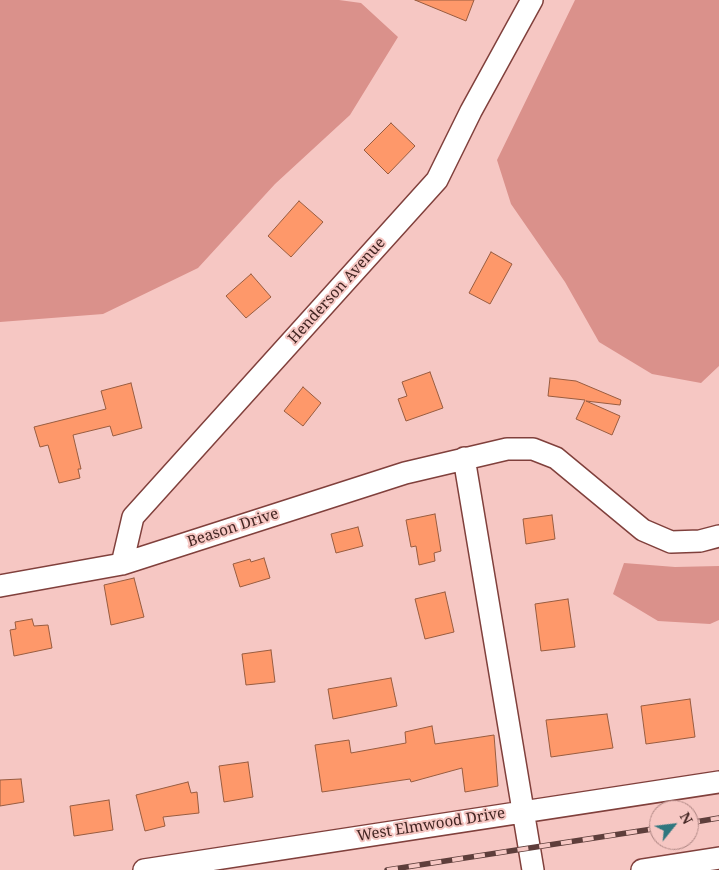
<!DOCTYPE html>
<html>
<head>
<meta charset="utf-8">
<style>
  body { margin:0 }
  #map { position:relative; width:719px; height:870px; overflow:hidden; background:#f6c7c3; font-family:"Noto Serif",serif }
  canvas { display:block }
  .north { position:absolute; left:649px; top:800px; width:50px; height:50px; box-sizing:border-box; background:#f6c7c3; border:1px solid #ae8683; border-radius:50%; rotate:61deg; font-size:14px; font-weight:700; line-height:20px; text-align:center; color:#422522 }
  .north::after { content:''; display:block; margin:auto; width:18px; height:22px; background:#2f777f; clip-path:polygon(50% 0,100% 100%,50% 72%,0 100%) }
</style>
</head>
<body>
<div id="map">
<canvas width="719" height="870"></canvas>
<div class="north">N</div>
</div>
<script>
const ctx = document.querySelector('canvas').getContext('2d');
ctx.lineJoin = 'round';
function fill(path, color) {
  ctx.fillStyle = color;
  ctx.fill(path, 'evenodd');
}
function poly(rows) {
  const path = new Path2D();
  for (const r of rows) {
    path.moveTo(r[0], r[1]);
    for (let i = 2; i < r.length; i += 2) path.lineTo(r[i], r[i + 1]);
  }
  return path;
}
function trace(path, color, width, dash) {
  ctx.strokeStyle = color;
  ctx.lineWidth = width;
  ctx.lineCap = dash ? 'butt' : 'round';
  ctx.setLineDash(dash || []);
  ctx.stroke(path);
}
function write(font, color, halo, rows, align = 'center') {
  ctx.font = font + ' "Noto Serif",serif';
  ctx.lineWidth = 4;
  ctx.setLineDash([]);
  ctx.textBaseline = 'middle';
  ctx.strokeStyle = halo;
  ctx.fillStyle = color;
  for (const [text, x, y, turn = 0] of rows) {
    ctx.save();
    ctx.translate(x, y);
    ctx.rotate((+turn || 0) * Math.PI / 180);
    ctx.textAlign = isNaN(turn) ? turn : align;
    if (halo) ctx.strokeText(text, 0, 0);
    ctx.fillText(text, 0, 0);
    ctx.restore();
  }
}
const green = poly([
  [0,0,339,0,361,3,398,37,350,115,275,184,198,268,103,314,0,322],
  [575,0,719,0,719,366,701,383,652,374,599,342,565,282,511,204,497,160],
  [624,563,675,567,719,566,719,620,710,624,658,621,613,594]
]);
const building = poly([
  [415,0,474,0,466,21,415,0],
  [391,123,415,146,388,174,364,150,391,123],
  [299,201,323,222,291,257,268,236,299,201],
  [491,252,512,264,490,304,469,293,491,252],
  [251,274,271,297,246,318,226,296,251,274],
  [430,372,443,408,406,421,398,399,407,396,402,382,430,372],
  [550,378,576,381,621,400,620,405,586,401,620,416,612,435,576,419,585,400,548,396,550,378],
  [131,383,142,428,113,436,110,426,73,435,81,469,78,469,80,478,59,483,48,445,40,447,34,427,106,409,101,391,131,383],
  [303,387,321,403,303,426,284,411,303,387],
  [435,514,441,551,434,553,435,561,419,565,416,546,411,547,406,520,435,514],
  [552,515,555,539,526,544,523,519,552,515],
  [358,527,363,546,336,553,331,534,358,527],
  [264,558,270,578,240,587,233,564,250,559,251,562,264,558],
  [134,578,144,617,111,625,104,585,134,578],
  [445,592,454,632,425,639,415,599,445,592],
  [568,599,575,647,541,651,535,604,568,599],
  [32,619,34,626,48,625,52,648,14,656,10,630,16,629,15,622,32,619],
  [271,650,275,682,246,685,242,654,271,650],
  [391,678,397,706,333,719,328,689,391,678],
  [690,699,695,737,646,744,641,706,690,699],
  [607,714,613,748,551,757,546,720,607,714],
  [432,726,435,744,494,735,498,786,465,792,462,768,411,782,410,779,322,792,315,745,349,740,351,753,406,743,405,732,432,726],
  [248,762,253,797,224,802,219,766,248,762],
  [21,779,24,802,0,806,0,780,21,779],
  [188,782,191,793,197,792,199,813,163,817,165,826,145,831,136,795,188,782],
  [109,800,113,830,74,836,70,806,109,800]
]);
const minor = poly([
  [464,458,533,870],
  [122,564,133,517,437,180,471,111,532,0],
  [0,586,122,564,405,473,507,449,533,449,556,458,643,530,671,542,700,541,719,536],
  [144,870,719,782],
  [642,870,719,858]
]);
const rail = poly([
  [689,823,719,818],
  [387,870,659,828]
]);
const streetNames = [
  ["Henderson Avenue",337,291,-48],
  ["Beason Drive",233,528,-18],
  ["West Elmwood Drive",431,825,-9]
];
fill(green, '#da918b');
fill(building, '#fe986a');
trace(building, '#985c40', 1);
trace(minor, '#80403c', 24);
trace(minor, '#fff', 21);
trace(rail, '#5e3e3b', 5.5);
trace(rail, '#f6c7c3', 4, [11]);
write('15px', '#422522', '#f6c7c3', streetNames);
</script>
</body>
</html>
